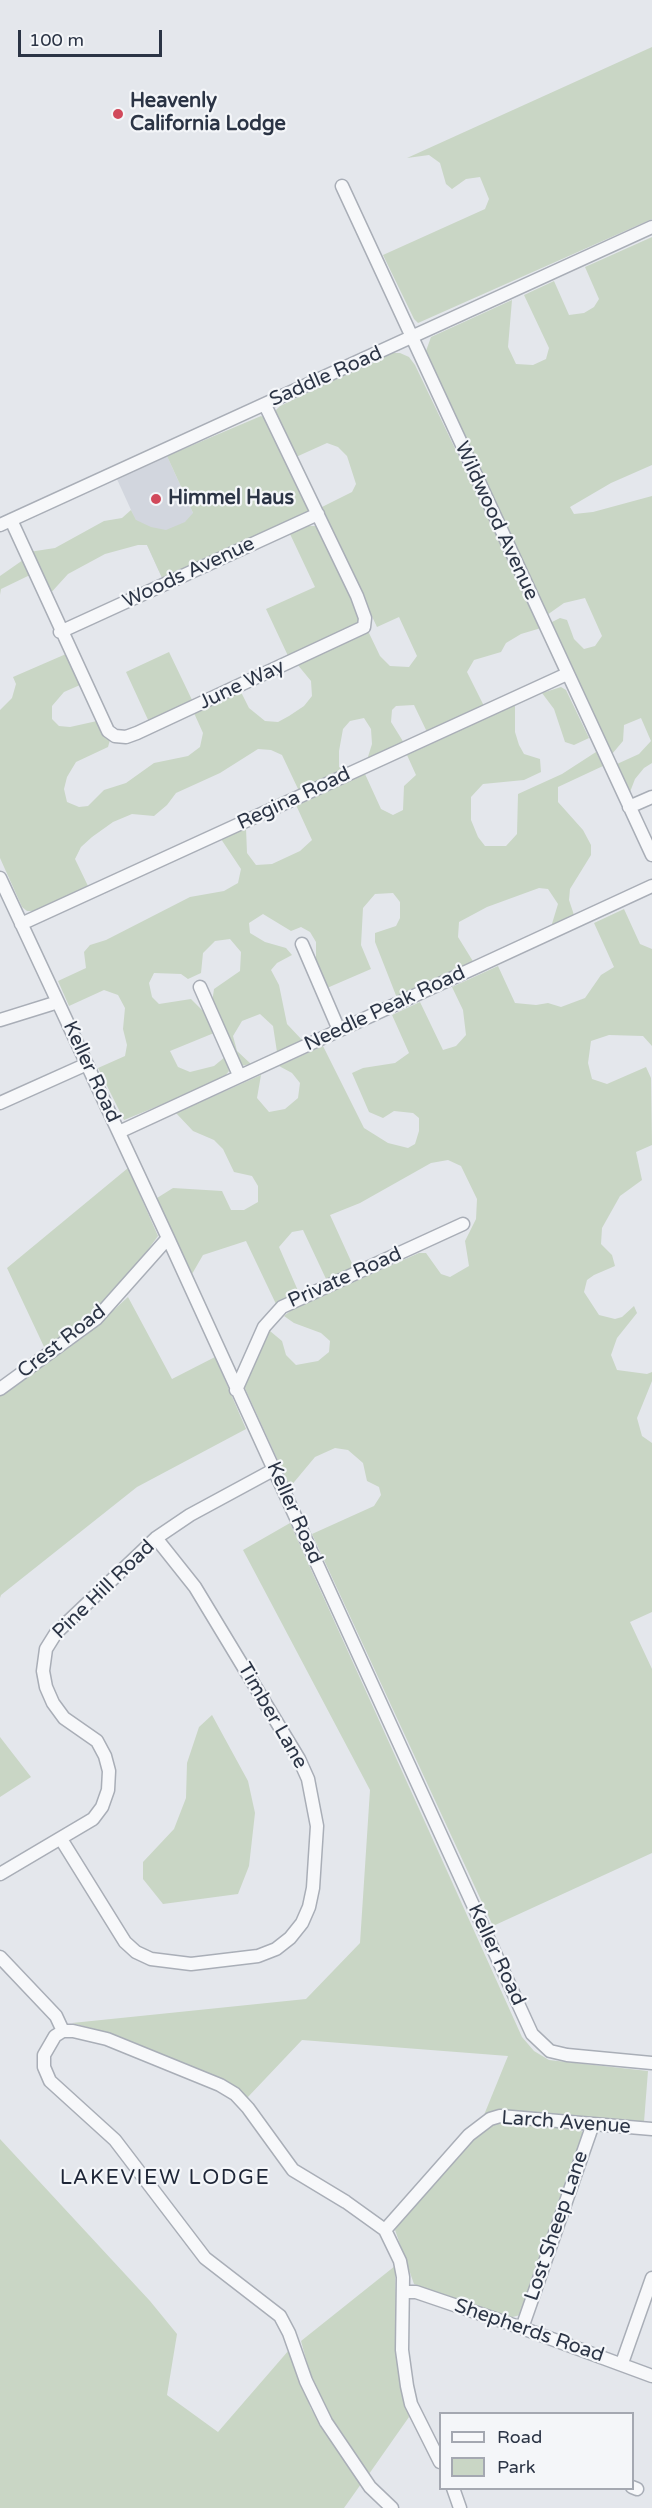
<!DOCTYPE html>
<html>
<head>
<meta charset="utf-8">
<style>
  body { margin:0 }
  #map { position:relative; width:652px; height:2508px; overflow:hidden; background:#e4e7ec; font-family:"Varela Round",sans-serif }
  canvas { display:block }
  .legend { position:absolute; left:439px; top:2412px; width:195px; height:78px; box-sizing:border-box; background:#f4f6f9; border:2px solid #a4a8b1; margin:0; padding:8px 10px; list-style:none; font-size:18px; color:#2b3445 }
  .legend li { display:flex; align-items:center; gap:12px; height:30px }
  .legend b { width:30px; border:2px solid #a4a8b1 }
  .scale { position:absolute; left:18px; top:30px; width:144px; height:27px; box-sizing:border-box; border:3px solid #2b3445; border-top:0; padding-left:8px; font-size:18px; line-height:21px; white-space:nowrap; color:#2b3445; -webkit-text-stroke:4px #f4f6f9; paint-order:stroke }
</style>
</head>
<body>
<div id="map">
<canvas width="652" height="2508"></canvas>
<ul class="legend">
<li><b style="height:8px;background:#f7f8fa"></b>Road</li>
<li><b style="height:16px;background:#c9d6c5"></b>Park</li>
</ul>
<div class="scale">100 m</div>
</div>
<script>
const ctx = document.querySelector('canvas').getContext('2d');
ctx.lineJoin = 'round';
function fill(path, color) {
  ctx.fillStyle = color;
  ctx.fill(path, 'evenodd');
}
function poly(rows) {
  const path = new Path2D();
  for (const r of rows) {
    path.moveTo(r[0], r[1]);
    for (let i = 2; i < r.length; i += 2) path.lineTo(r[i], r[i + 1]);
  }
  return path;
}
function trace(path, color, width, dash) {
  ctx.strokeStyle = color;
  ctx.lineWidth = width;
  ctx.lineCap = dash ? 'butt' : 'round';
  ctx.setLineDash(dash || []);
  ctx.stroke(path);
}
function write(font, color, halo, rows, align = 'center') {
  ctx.font = font + ' "Varela Round",sans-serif';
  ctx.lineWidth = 4.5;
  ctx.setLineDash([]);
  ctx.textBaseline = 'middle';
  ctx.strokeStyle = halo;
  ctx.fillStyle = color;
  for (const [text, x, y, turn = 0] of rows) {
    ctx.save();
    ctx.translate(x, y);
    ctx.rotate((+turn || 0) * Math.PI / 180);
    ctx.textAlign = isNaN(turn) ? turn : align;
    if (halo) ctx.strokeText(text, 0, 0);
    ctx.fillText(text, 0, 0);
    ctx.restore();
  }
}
const built = poly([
  [167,456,213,557,163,580,116,477]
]);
const green = poly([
  [652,47,652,219,418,323,414,319,383,255,485,209,489,199,480,177,466,179,452,189,446,184,440,163,429,155,407,158],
  [652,237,652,465,611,483,570,507,574,514,593,512,652,496,652,763,644,768,635,779,630,792,617,764,639,754,651,741,641,718,624,725,623,741,612,754,550,623,560,618,567,620,574,639,584,649,595,646,602,636,585,598,564,603,547,615,426,351,431,337,512,300,508,347,516,364,533,365,546,359,549,348,524,295,554,281,569,315,584,313,594,307,599,299,585,267],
  [390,353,400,353,409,357,415,365,541,628,521,634,506,643,501,652,474,660,467,672,484,706,427,732,414,705,396,706,392,710,391,722,404,743,367,760,372,744,371,729,364,718,350,721,343,729,339,751,339,767,344,770,299,791,282,755,271,750,258,749,220,773,176,793,167,805,154,816,132,814,113,822,92,837,81,847,75,859,88,886,34,911,27,911,22,907,0,858,0,710,12,698,16,684,13,677,66,654,80,685,64,692,52,706,52,719,59,726,70,727,97,721,102,733,110,740,108,747,76,762,67,777,64,789,67,802,79,807,88,806,104,790,126,783,154,763,188,756,200,747,203,733,194,713,240,690,249,708,265,721,278,722,289,716,304,706,312,696,311,681,297,664,368,631,380,656,390,666,409,667,417,656,399,617,377,627,320,508,352,492,356,484,347,456,338,447,327,443,296,457,276,416,276,410,280,406],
  [261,416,266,419,310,511,308,515,163,580,147,545,138,545,105,554,68,574,48,596,29,552,55,548,104,521,122,518,131,510,136,520,151,527,166,530,185,522,193,513,167,456],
  [308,526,316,526,321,532,360,619,358,625,289,658,266,609,315,587,290,534],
  [23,560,30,575,1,589,0,595,0,576],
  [169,652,193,702,149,722,126,672],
  [561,687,566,690,589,738,574,745,565,742,554,709,542,693],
  [515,705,515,732,519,745,524,754,540,759,541,772,524,780,483,784,471,797,471,820,478,837,485,846,506,846,517,834,518,794,562,774,596,752,603,766,558,787,558,802,583,830,591,845,591,855,570,889,569,900,574,915,551,927,558,904,548,889,539,888,487,907,459,922,458,937,474,963,397,998,375,942,375,933,396,926,400,918,400,902,393,893,375,894,363,908,361,945,371,969,327,988,316,963,316,942,310,932,301,927,291,931,263,914,249,923,250,933,265,942,286,948,292,955,277,963,271,970,279,985,287,1024,303,1041,277,1052,273,1026,260,1014,242,1021,233,1036,237,1051,251,1064,241,1066,212,1003,214,989,240,971,241,952,230,939,215,941,203,953,201,973,188,979,181,974,154,973,149,983,152,997,159,1004,191,999,205,1013,214,1033,170,1051,178,1067,190,1072,214,1066,225,1057,229,1071,225,1076,190,1093,124,1120,98,1068,125,1056,127,1045,123,1029,125,1008,118,995,104,990,69,1006,58,981,86,968,84,952,90,945,106,940,190,897,224,891,238,883,241,869,221,839,246,828,247,853,256,865,272,864,300,851,312,840,296,805,365,774,381,809,393,815,403,810,404,786,416,775,407,755],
  [624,909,640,944,652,949,652,1046,643,1036,609,1035,591,1041,588,1063,592,1079,607,1084,646,1067,651,1078,652,1145,636,1152,642,1180,620,1196,602,1228,601,1244,612,1255,615,1266,594,1275,587,1280,584,1292,599,1315,615,1319,622,1317,634,1306,637,1313,617,1338,611,1355,617,1370,647,1374,652,1372,652,1381,637,1418,642,1436,652,1443,652,1612,630,1622,652,1669,652,1853,493,1926,312,1534,374,1506,381,1495,379,1487,367,1481,363,1463,348,1450,335,1448,315,1457,290,1487,243,1384,263,1338,270,1331,282,1341,286,1355,296,1365,318,1361,329,1352,330,1341,321,1333,294,1323,284,1316,294,1308,419,1253,426,1253,441,1274,450,1277,469,1266,465,1241,476,1219,477,1199,461,1166,448,1160,431,1163,360,1203,330,1215,355,1270,327,1281,303,1230,292,1232,279,1247,299,1293,276,1304,246,1241,203,1255,192,1274,157,1198,173,1188,222,1191,231,1210,244,1210,258,1202,258,1186,252,1176,234,1172,223,1149,214,1140,193,1131,176,1113,261,1075,257,1098,269,1112,285,1109,298,1098,300,1083,292,1073,279,1066,323,1046,364,1128,388,1143,408,1148,415,1144,419,1131,419,1118,413,1113,394,1111,383,1118,369,1112,352,1073,363,1068,395,1063,409,1053,392,1015,420,1002,443,1050,456,1046,466,1035,463,1010,452,987,498,966,515,1003,536,1005,548,1003,561,1007,585,998,601,975,614,967,594,923],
  [128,1168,158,1236,120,1288,98,1312,46,1351,7,1268],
  [128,1297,172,1379,215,1357,246,1429,137,1487,1,1595,0,1598,0,1396,85,1336],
  [290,1523,522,2037,534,2051,549,2060,648,2071,644,2122,501,2111,484,2115,508,2056,302,2040,247,2098,218,2077,113,2034,72,2023,306,1999,360,1943,370,1790,243,1550],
  [212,1715,248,1781,255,1813,249,1866,238,1894,163,1904,143,1879,143,1862,174,1829,186,1798,187,1763,199,1727],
  [0,1737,31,1777,0,1797],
  [503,2122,579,2128,583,2133,520,2315,509,2318,414,2284,395,2230,397,2224,486,2126],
  [0,2139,150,2301,177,2334,167,2395,218,2432,289,2350,311,2409,361,2484,344,2508,0,2508],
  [395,2266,397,2358,409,2417,369,2474,329,2416,309,2370,301,2341]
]);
const minor = poly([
  [342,186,652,855],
  [11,520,108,731,115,736,126,737,137,733,364,627,365,618,357,596,265,405],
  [0,525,652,227],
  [60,632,318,514],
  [629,807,652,797],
  [0,878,168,1238,532,2034,550,2051,567,2055,652,2063],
  [21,924,567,674],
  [302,944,339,1030],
  [200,987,239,1075],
  [0,1020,58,1002],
  [0,1103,87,1064],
  [119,1132,652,886],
  [0,1389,96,1319,168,1238],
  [236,1390,264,1327,282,1307,463,1224],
  [61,1839,125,1942,136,1952,151,1959,191,1964,258,1956,276,1949,290,1938,302,1923,309,1907,313,1888,317,1826,308,1779,299,1759,195,1587,156,1538],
  [0,1874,93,1819,102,1807,108,1790,109,1771,105,1756,97,1741,64,1718,53,1703,46,1687,43,1671,46,1649,56,1633,156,1538,190,1515,275,1469],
  [0,1957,56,2016,63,2031],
  [385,2230,469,2135,490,2119,500,2116,652,2129],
  [405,2292,416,2292,522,2328,652,2376],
  [522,2328,593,2124],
  [622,2363,652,2278],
  [632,2487,637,2489],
  [453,2488,460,2508],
  [392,2508,370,2487,326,2422,306,2381,289,2333,280,2316,205,2258,115,2140,50,2081,44,2067,44,2055,55,2036,63,2031,73,2031,107,2039,220,2085,235,2094,248,2108,293,2170,346,2202,385,2230,400,2261,403,2277,402,2350,407,2386,411,2404,440,2462]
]);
const markers = [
  [118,114,6,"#d1495b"],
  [156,499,6,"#d1495b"]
];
const poiNames = [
  ["Heavenly",130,102],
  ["California Lodge",130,125],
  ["Himmel Haus",168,499]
];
const streetNames = [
  ["Saddle Road",326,377,-24],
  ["Wildwood Avenue",496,521,65],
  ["Woods Avenue",189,573,-25],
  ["June Way",242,685,-25],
  ["Regina Road",294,799,-25],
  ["Needle Peak Road",385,1009,-25],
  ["Keller Road",91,1072,65],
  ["Private Road",345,1278,-24],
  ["Crest Road",62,1342,-38],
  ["Keller Road",294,1513,66],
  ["Pine Hill Road",104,1590,-44],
  ["Timber Lane",272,1716,60],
  ["Keller Road",496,1955,65],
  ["Larch Avenue",566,2123,4],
  ["Lost Sheep Lane",557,2226,-71],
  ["Shepherds Road",529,2331,19]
];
const neighbourhoodNames = [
  ["LAKEVIEW LODGE",165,2178]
];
fill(built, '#d2d6de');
fill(green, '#c9d6c5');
trace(minor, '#a9aeb7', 15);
trace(minor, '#f7f8fa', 12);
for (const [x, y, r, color] of markers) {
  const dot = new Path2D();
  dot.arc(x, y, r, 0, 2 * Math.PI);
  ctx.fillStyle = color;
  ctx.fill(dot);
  trace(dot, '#f4f6f9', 2);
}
write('bold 20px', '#2b3445', '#f4f6f9', poiNames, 'left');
write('20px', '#2b3445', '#f4f6f9', streetNames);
ctx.letterSpacing = '1.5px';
write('21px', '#1d2536', '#f4f6f9', neighbourhoodNames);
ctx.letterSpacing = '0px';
</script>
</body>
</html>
